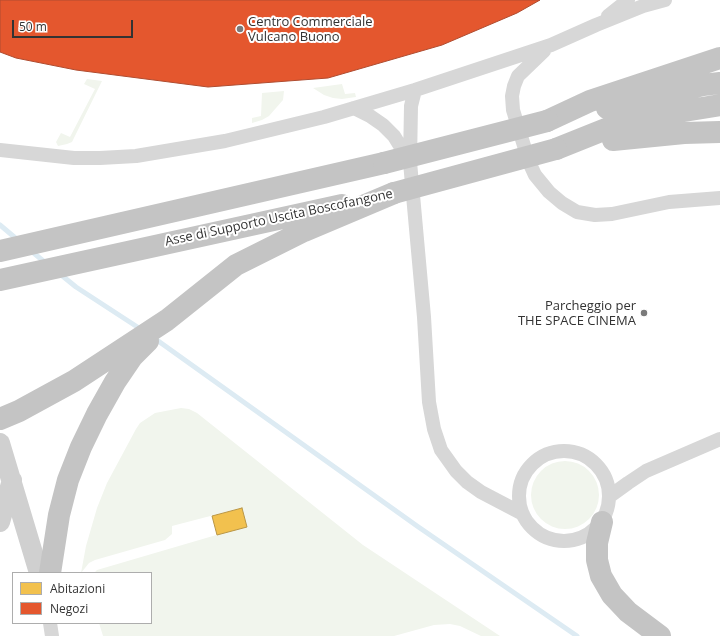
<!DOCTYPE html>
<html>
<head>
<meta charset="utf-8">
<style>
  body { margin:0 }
  #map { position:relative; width:720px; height:636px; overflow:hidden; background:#fff; font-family:"Open Sans",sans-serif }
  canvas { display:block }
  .legend { position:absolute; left:12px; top:572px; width:140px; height:52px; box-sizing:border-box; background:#fff; border:1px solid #adadad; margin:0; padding:5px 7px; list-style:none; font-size:12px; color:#333 }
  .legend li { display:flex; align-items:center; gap:8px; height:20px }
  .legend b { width:20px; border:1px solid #adadad }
  .scale { position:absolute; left:12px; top:20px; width:121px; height:18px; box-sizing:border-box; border:2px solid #333; border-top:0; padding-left:5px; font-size:12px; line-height:14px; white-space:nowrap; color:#333; -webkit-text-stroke:3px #fff; paint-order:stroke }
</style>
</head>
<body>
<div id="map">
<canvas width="720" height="636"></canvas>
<ul class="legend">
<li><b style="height:11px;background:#f2c14e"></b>Abitazioni</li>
<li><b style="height:11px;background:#e4572e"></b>Negozi</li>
</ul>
<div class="scale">50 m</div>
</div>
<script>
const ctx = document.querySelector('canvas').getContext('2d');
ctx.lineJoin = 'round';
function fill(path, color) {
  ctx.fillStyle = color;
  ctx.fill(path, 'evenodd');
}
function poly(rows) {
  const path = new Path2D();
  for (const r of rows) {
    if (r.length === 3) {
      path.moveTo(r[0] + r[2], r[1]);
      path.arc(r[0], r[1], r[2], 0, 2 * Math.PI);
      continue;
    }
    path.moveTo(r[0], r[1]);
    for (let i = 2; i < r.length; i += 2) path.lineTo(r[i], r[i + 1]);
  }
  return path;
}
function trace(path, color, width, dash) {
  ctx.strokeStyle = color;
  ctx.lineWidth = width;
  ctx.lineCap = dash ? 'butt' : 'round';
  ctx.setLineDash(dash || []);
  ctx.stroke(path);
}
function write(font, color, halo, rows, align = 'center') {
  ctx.font = font + ' "Open Sans",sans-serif';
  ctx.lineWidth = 4;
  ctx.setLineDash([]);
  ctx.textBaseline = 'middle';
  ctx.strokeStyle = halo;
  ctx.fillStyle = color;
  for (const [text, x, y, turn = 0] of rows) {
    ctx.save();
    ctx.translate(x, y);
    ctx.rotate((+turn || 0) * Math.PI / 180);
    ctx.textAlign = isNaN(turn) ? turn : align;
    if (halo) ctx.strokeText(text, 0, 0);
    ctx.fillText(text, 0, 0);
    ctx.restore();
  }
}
const green = poly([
  [87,79,102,81,72,142,67,144,58,146,56,142,61,133,70,137,95,89,84,84],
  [342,84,345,94,355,93,356,97,342,99,333,98,324,95,313,88],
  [284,91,283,100,269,116,262,120,252,123,252,118,261,116,262,93],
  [181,408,189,409,197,413,363,545,500,636,481,636,460,626,450,624,434,625,394,636,103,636,99,623,151,623,151,573,94,573,97,570,247,526,241,508,172,526,172,534,165,540,95,560,89,563,81,573,86,546,97,508,107,483,136,429,140,423,155,413],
  [565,495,34]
]);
const homes = poly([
  [242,508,247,527,217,535,212,516,242,508]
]);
const shops = poly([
  [0,0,540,0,517,13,442,45,328,78,208,87,76,70,16,58,0,52,0,0]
]);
const stream = poly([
  [0,225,19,241],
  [30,250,47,264],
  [60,274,76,287,142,330],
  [154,338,417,526,577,636]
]);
const street = poly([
  [608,16,628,0],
  [544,51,518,76,514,86,512,96,513,110,529,162,535,175,549,192,562,203,577,212,595,215,612,214,669,202,720,198],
  [415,90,411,106,410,162,424,317,429,402,434,429,441,450,456,471,467,482,481,492,523,514],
  [354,108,370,116,383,125,394,136,410,162],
  [0,150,74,158,100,158,136,156,225,141,324,117,415,90,551,45,596,25,643,6,665,0],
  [564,496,45],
  [610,496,628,483,646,471,720,439],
  [50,623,52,636]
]);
const secondary = poly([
  [0,443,39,573],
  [0,522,12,480]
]);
const highway = poly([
  [607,108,703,85,720,83],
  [547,121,590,101,720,58],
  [613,140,684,133,720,132],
  [556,149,606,129,678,112,720,105],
  [0,251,384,163],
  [0,280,342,205],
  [0,419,19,411,74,381,167,320,236,265,304,231,394,193],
  [602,522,597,543,597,560,601,576,612,595,628,612,660,636],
  [50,573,59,515,68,480,81,447,97,414,115,382,132,357,148,341]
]);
const highwayBridge = poly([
  [384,163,547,121],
  [394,193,556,149]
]);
const markers = [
  [240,29,4,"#7a7a7a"],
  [644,313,4,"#7a7a7a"]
];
const poiNames = [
  ["Centro Commerciale",248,22],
  ["Vulcano Buono",248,37],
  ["Parcheggio per",636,306,"right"],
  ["THE SPACE CINEMA",636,321,"right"]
];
const streetNames = [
  ["Asse di Supporto Uscita Boscofangone",279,218,-12]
];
fill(green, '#f1f5ed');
fill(homes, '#f2c14e');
trace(homes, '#b99646', 1);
fill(shops, '#e4572e');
trace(shops, '#af4c30', 1);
trace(stream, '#ddebf3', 5);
trace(street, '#d7d7d7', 14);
trace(secondary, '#d0d0d0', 20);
trace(highway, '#c4c4c4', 22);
trace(highwayBridge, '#c4c4c4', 22);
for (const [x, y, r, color] of markers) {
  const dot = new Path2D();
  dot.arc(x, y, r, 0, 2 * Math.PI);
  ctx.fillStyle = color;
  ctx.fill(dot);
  trace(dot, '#fff', 1.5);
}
write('13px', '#333', '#fff', poiNames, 'left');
write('13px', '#333', '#fff', streetNames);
</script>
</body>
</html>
